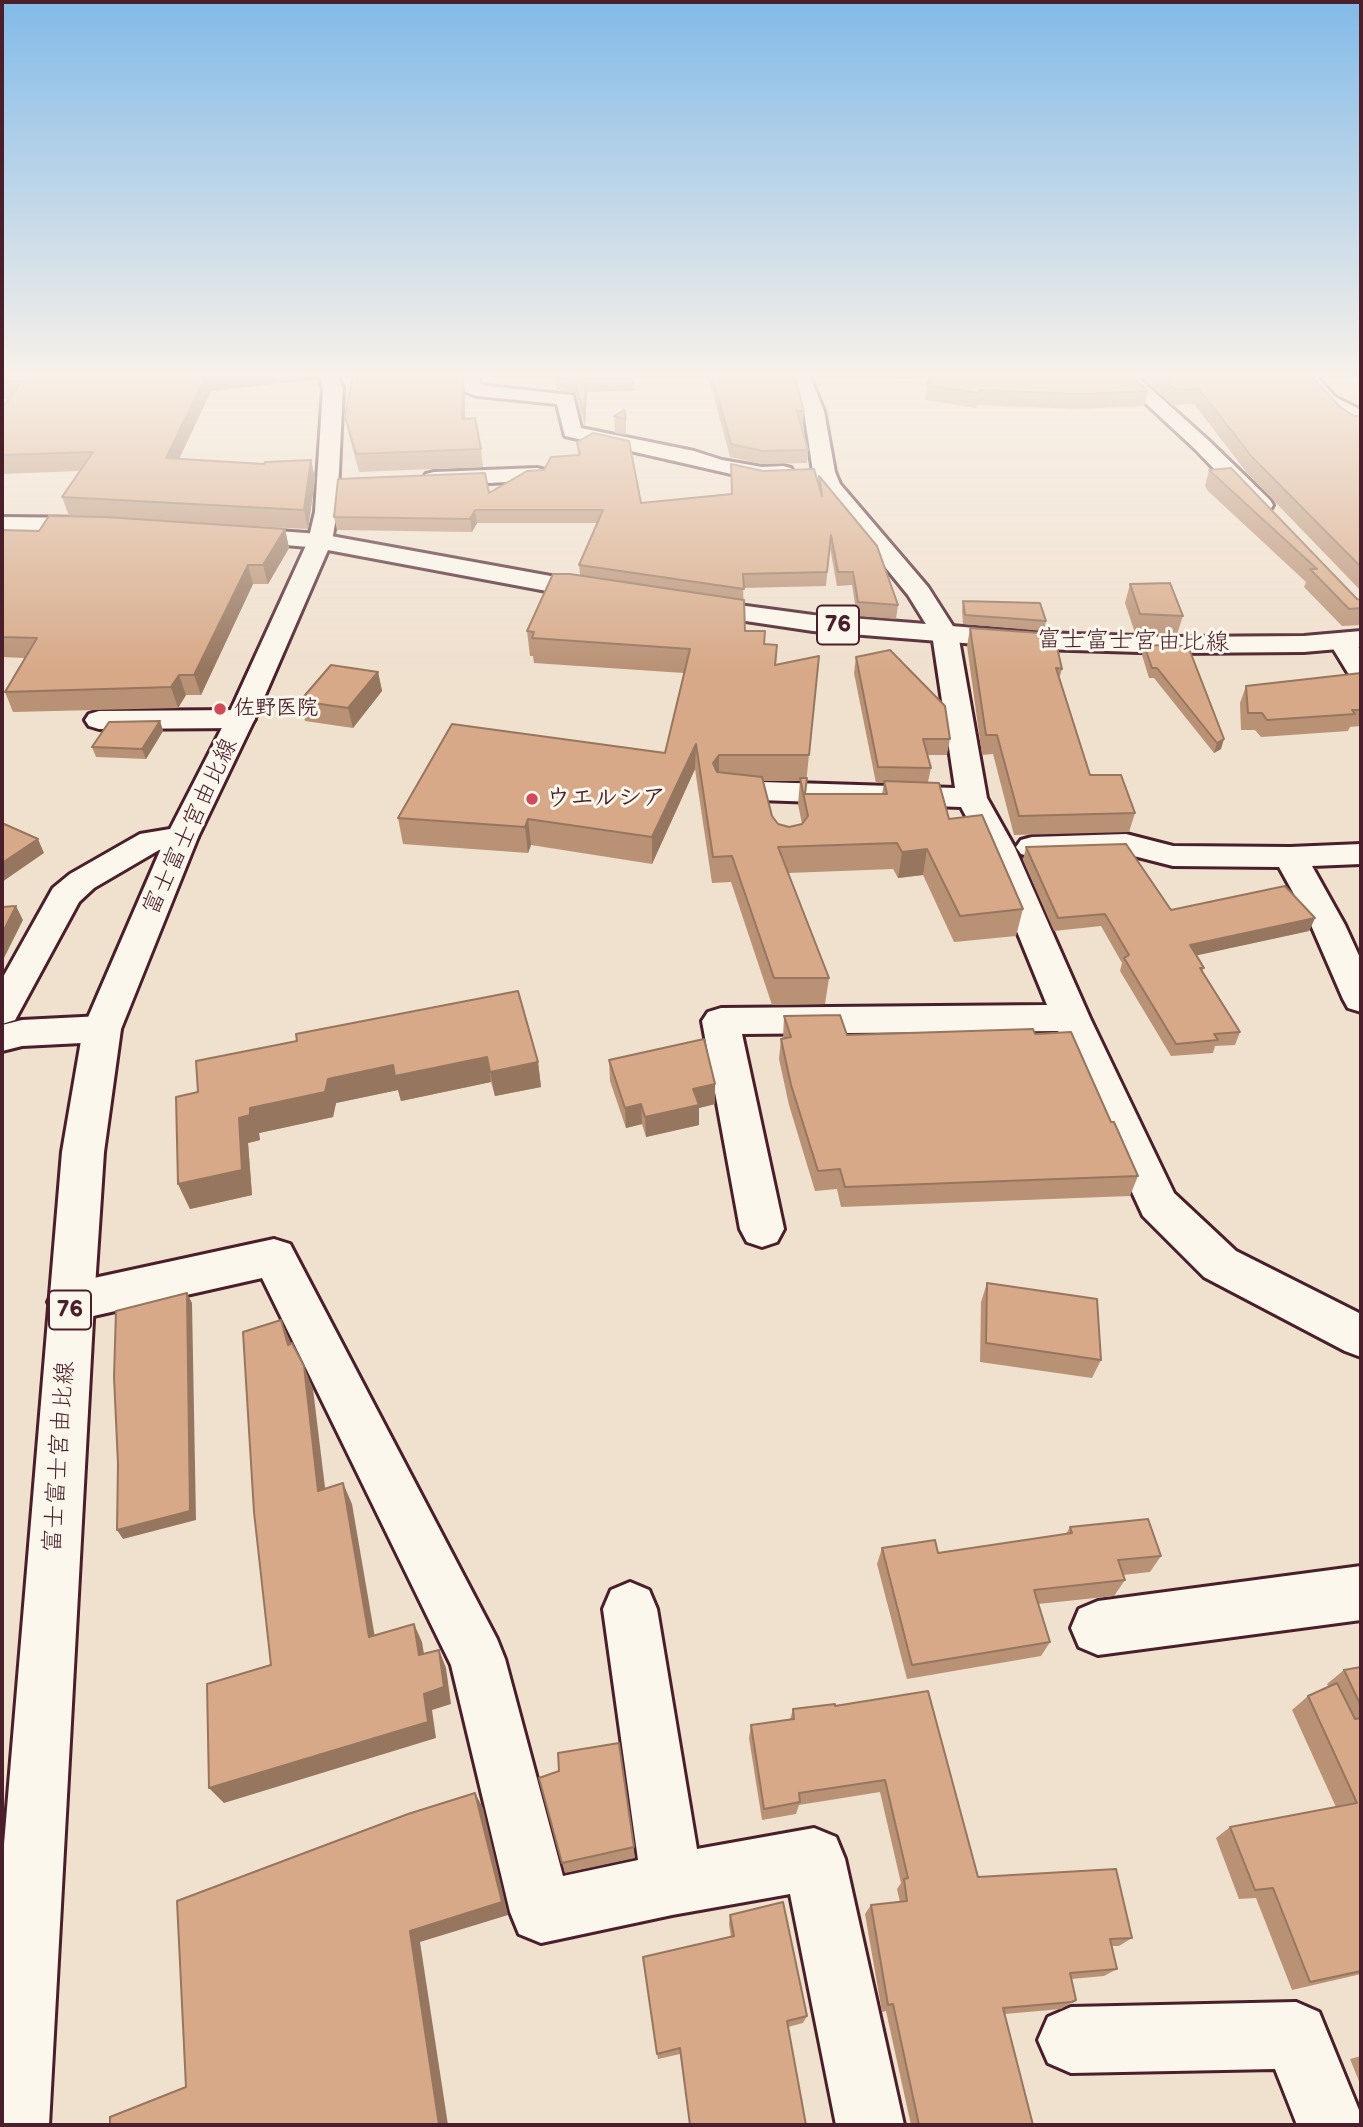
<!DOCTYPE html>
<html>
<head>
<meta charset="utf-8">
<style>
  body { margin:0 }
  #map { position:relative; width:1363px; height:2127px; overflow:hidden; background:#f0e0ce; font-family:"Balsamiq Sans",sans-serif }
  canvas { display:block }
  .frame { position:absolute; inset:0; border:4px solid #4a1f2b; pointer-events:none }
</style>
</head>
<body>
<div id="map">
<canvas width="1363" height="2127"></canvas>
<div class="frame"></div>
</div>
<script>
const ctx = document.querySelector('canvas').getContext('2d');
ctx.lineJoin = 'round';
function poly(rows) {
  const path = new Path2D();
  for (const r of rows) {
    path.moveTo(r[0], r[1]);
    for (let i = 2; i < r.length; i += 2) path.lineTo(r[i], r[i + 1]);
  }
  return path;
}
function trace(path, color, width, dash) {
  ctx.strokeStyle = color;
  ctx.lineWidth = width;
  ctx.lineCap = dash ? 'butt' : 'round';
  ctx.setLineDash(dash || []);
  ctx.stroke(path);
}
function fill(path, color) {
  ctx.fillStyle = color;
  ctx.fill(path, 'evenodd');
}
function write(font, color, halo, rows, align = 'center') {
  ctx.font = font + ' "Balsamiq Sans","Klee One",sans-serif';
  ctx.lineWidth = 6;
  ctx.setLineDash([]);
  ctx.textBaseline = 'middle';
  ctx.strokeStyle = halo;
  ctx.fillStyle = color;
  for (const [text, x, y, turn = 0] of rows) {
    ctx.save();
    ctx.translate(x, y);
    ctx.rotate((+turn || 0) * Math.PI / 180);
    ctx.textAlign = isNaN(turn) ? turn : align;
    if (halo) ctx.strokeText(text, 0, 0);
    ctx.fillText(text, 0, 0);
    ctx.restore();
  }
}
const minor = poly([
  [462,372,480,372,480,384,487,386,573,395,581,428,694,451,722,460,762,467,783,466,791,468,794,473,791,478,783,480,762,481,565,436,557,404,477,396,463,391,460,387,462,372],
  [790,372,808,372,824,411,835,472,840,484,928,587,958,634,987,798,1015,848,1090,1018,1174,1193,1236,1251,1361,1314,1361,1357,1345,1351,1204,1277,1143,1216,1058,1031,742,1034,784,1229,777,1242,762,1247,747,1242,740,1229,702,1021,708,1012,721,1008,1047,1005,983,848,961,807,730,799,719,797,715,790,719,783,730,781,955,788,932,634,908,595,819,486,813,472,804,411,790,372],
  [1112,372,1132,372,1208,440,1270,500,1273,505,1270,510,1254,510,1194,448,1112,372],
  [1294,372,1313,372,1335,397,1361,410,1361,424,1321,405,1294,372],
  [537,468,545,470,548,475,545,480,434,486,426,484,423,479,426,474,434,472,537,468],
  [2,517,94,518,102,520,106,525,102,530,94,532,2,531,2,517],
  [235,528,320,534,328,536,332,541,328,546,320,548,227,540,223,535,227,530,235,528],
  [1342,634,1351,636,1361,651,1361,680,1351,678,1329,642,1333,636,1342,634],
  [241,710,251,713,255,719,251,725,241,728,99,729,89,726,85,720,89,714,99,711,241,710],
  [182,827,193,830,198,837,193,844,159,850,94,888,79,902,15,1020,2,1024,2,979,53,888,70,874,140,834,182,827],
  [1126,834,1173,846,1290,847,1361,844,1361,864,1312,866,1345,925,1361,960,1361,1012,1348,1008,1343,999,1311,925,1279,867,1173,866,1126,854,1032,857,1021,854,1016,847,1021,840,1032,837,1126,834],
  [102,1016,115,1020,121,1029,115,1038,102,1042,22,1046,2,1051,2,1025,22,1020,102,1016],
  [274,1239,290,1244,497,1639,505,1659,563,1876,638,1860,603,1609,611,1590,630,1582,649,1590,657,1609,697,1849,814,1828,836,1837,845,1859,904,2125,836,2125,790,1894,672,1915,541,1943,519,1934,510,1912,451,1665,262,1278,71,1321,55,1316,48,1302,55,1288,71,1283,274,1239],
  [1361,1566,1361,1620,1098,1655,1079,1647,1071,1628,1079,1609,1098,1601,1361,1566],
  [1296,2002,1319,2012,1361,2115,1361,2125,1297,2125,1275,2069,1071,2073,1048,2063,1038,2040,1048,2017,1071,2007,1296,2002]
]);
const secondary = poly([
  [318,372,336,372,343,388,337,512,332,541,328,546,320,548,312,546,308,541,315,512,323,388,318,372]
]);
const primary = poly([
  [320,534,600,585,609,588,613,593,609,598,600,601,328,550,256,716,198,837,121,1029,104,1152,94,1302,49,2125,2,2125,2,1868,62,1152,83,1029,166,837,228,716,308,541,312,536,320,534],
  [694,599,813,615,1039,633,1173,637,1304,636,1361,631,1361,647,1304,652,1173,653,1039,649,813,631,685,612,681,607,685,602,694,599]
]);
const wall = poly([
  [2,372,317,379,211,391,179,459,264,464,311,460,315,479,308,529,171,522,285,529,289,548,268,584,253,584,201,695,186,695,178,708,13,712,5,692,25,658,2,657,2,530,39,531,84,516,69,516,62,497,80,471,2,474,2,408,9,399,2,399],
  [338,372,459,372,463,377,465,395,465,419,481,449,483,467,359,472,349,435,345,417,354,376,341,377],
  [707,372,792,372,804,411,803,424,801,424,808,450,807,463,762,464,730,457],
  [896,372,1128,372,1148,391,1144,406,1077,409,977,405,976,408,925,400,927,385,931,377,899,379],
  [1136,372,1308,372,1340,407,1354,416,1361,416,1361,591,1247,473,1194,404,1172,405],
  [556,378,634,378,635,391,587,392,585,426,575,393,557,391],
  [614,416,626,419,626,435,615,433],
  [577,442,641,503,818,484,819,476,898,605,896,619,857,616,852,585,837,586,830,548,826,586,743,588,745,631,765,631,764,644,777,645,776,665,819,656,805,794,882,794,884,783,876,783,854,673,856,657,950,739,947,755,927,755,931,768,928,782,949,819,1023,909,1016,936,954,942,923,875,898,878,893,869,788,873,829,978,825,1004,772,1005,731,882,712,883,695,769,652,864,531,845,528,853,403,844,398,818,665,753,684,673,534,663,533,656,530,656,527,631,580,575,579,565,598,523,477,523,472,532,337,530,334,517,489,493,578,455],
  [763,781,800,781,798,804,802,824,789,827,778,824,772,816],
  [1209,470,1357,599,1361,600,1361,625,1342,626,1304,587,1306,582,1208,491,1205,486],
  [1130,584,1183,616,1177,634,1135,633,1125,603],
  [963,601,1046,621,1044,631,963,624,962,611],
  [970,628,1062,669,1059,679,1090,775,1135,813,1129,832,1014,835,993,754,982,755,967,646],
  [1144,645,1188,646,1221,749,1214,753,1154,678,1149,678,1142,655],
  [378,672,382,691,353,728,305,721,300,701],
  [1361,673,1361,726,1350,727,1348,731,1261,737,1255,730,1241,730,1240,703,1246,686],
  [160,721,163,731,146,759,96,757,92,747],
  [1026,847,1171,910,1315,918,1309,931,1196,955,1204,968,1202,971,1240,1032,1235,1045,1215,1046,1213,1053,1171,1056,1120,971,1122,963,1101,926,1054,931,1023,860],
  [784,1016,847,1035,1035,1034,1111,1122,1138,1176,1130,1196,841,1207,837,1189,815,1191,789,1105,779,1059,781,1039,783,1038],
  [297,1041,538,1062,541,1087,495,1096,491,1082,401,1101,398,1090,336,1103,333,1117,259,1133,260,1140,248,1143,252,1195,190,1209,178,1184,198,1092],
  [609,1060,715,1104,699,1108,699,1125,646,1137,642,1124,626,1128,610,1081],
  [987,1283,1101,1360,1092,1378,980,1362,981,1302],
  [1070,1527,1161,1556,1150,1572,1123,1575,1125,1580,1114,1596,1038,1604,1050,1642,1041,1656,907,1679,877,1564,882,1548,938,1553,1066,1534],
  [1361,1667,1361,1974,1292,1990,1256,1898,1239,1899,1216,1838,1230,1827,1336,1807,1292,1710,1308,1696,1328,1686,1327,1684,1344,1670],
  [835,1706,978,1877,1132,1938,1119,1946,1111,1946,1117,1969,1104,1976,1071,1979,1076,2000,1064,2007,1061,2009,1005,2014,1033,2125,911,2125,886,2011,882,2012,865,1914,871,1905,900,1902,897,1889,901,1883,880,1792,799,1805,796,1814,762,1820,749,1738,751,1725,790,1720,793,1709],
  [619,1743,635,1858,565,1873,562,1863],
  [730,1915,807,2016,803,2023,788,2027,806,2125,690,2125,680,2054,658,2059,643,1957,731,1937,729,1924],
  [1361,2056,1361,2086,1350,2059]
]);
const shadedWall = poly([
  [219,372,316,372,317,379,211,391,171,476,166,458,207,374],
  [340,372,360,372,360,375,341,377],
  [463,377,465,395,464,437,462,419],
  [586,379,587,392,585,426,584,413],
  [311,460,315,479,308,529,304,510],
  [475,510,477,523,472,532,470,519],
  [285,529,289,548,268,584,263,565],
  [248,565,253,584,201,695,194,675],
  [378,672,382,691,353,728,348,708],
  [179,675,186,695,178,708,171,687],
  [160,721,163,731,146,759,142,749],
  [1224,739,1221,749,1214,753,1217,743],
  [696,744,695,769,652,864,652,837],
  [719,755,719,780,713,763],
  [528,819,531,845,528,853,525,827],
  [38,839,44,853,2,882,2,863],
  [927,849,923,875,898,878,902,852],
  [16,906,23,920,2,962,2,934],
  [1315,918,1309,931,1185,958,1190,945],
  [487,1057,491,1082,401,1101,398,1090,336,1103,333,1117,259,1133,260,1140,248,1143,252,1195,190,1209,178,1184,239,1118,250,1108,328,1079,393,1065],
  [538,1062,541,1087,495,1096,490,1072],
  [715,1084,715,1104,699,1108,699,1125,646,1137,645,1117,693,1089],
  [641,1104,642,1124,626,1128,625,1108],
  [187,1293,192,1303,196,1520,123,1539,117,1530],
  [281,1320,291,1343,298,1367,288,1345],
  [304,1366,313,1389,328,1512,318,1491],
  [343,1483,352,1504,378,1655,369,1637],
  [414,1624,422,1642,427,1672,419,1655],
  [439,1650,446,1668,451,1704,432,1710,436,1738,224,1803,209,1788,424,1694],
  [475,1793,483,1808,508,1915,420,1942,448,2125,439,2125,410,1931]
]);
const building = poly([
  [2,372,219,372,207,374,166,458,264,464,265,462,311,460,304,510,62,497,93,452,2,455,2,408,22,381,2,381,2,372],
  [354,372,458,372,463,377,462,419,475,418,481,449,356,454,345,417,354,372],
  [556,372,633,372,634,378,586,379,584,413,574,380,556,378,556,372],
  [711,372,792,372,795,378,804,411,797,411,808,450,763,451,731,444,711,372],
  [933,372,1128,372,1148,391,1080,394,980,390,979,393,927,385,933,372],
  [1156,372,1308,372,1340,407,1354,416,1361,416,1361,567,1252,457,1199,389,1176,390,1156,372],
  [624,410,626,419,614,416,624,410],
  [593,433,629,441,641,503,732,494,731,464,763,471,814,469,822,496,819,476,877,546,898,605,858,602,853,572,838,572,831,535,827,572,743,574,744,589,579,565,603,510,475,510,470,519,334,517,338,479,485,473,489,493,527,471,544,470,551,457,580,455,577,442,593,433],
  [1231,468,1357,599,1361,600,1361,608,1349,609,1310,569,1317,569,1209,470,1231,468],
  [49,516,105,517,285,529,263,565,248,565,194,675,179,675,171,687,5,692,37,638,2,637,2,530,39,531,49,516],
  [553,574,570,574,744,600,745,631,765,631,764,644,777,645,775,665,819,656,809,755,719,755,713,763,717,772,762,777,772,816,778,824,789,827,802,824,808,816,800,778,807,778,805,794,887,794,884,781,939,783,949,819,982,815,1023,909,960,916,927,849,902,852,897,843,778,847,829,978,774,978,732,856,713,857,696,744,652,837,528,819,525,827,398,818,452,724,665,753,690,649,532,638,534,632,527,631,553,574],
  [1170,583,1183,616,1140,614,1130,584,1170,583],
  [963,601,1040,603,1046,621,965,615,963,601],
  [970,628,1054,634,1062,669,1056,668,1090,775,1121,775,1135,813,1019,816,997,735,986,735,970,628],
  [1144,645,1188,646,1224,739,1217,743,1157,668,1152,668,1144,645],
  [890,650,945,706,950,739,923,739,931,768,878,767,856,657,890,650],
  [331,665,378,672,348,708,300,701,331,665],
  [1361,673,1361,710,1352,710,1355,714,1267,720,1262,713,1248,713,1246,686,1361,673],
  [160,721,142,749,92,747,109,722,160,721],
  [2,823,38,839,2,863,2,823],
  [1126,844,1171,910,1285,886,1315,918,1190,945,1204,968,1200,968,1240,1032,1214,1034,1218,1040,1176,1044,1124,958,1129,955,1105,914,1058,918,1026,847,1126,844],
  [16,906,2,934,2,907,16,906],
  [518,991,538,1062,490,1072,487,1057,395,1076,393,1065,328,1079,325,1092,250,1108,250,1115,239,1118,242,1170,178,1184,176,1097,198,1092,196,1061,297,1041,296,1034,518,991],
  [840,1015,847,1035,1033,1029,1035,1034,1071,1032,1111,1122,1114,1122,1138,1176,845,1187,840,1169,818,1171,791,1085,781,1039,791,1037,784,1016,840,1015],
  [704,1039,715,1084,693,1089,699,1105,645,1117,641,1104,625,1108,609,1060,704,1039],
  [987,1283,1097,1299,1101,1360,986,1343,987,1283],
  [187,1293,190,1511,117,1530,118,1464,114,1377,116,1311,187,1293],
  [281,1320,288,1345,292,1343,304,1366,318,1491,343,1483,369,1637,414,1624,419,1655,439,1650,444,1687,424,1694,428,1722,209,1788,207,1684,271,1665,254,1512,243,1332,281,1320],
  [1148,1519,1161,1556,1118,1560,1125,1580,1034,1590,1050,1642,912,1665,882,1548,935,1540,938,1553,1072,1533,1070,1527,1148,1519],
  [1361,1667,1361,1706,1344,1670,1361,1667],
  [1337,1683,1355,1719,1361,1718,1361,1971,1310,1982,1273,1888,1255,1890,1230,1827,1357,1803,1308,1696,1337,1683],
  [928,1691,978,1877,1116,1869,1132,1938,1110,1939,1117,1969,1070,1973,1076,2000,1072,2002,1003,2008,1033,2125,919,2125,893,2004,888,2005,871,1905,907,1901,904,1879,908,1878,885,1780,799,1793,800,1802,764,1809,751,1725,794,1719,793,1709,835,1704,835,1706,928,1691],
  [619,1743,634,1847,562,1863,539,1778,559,1771,558,1753,619,1743],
  [475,1793,502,1902,410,1931,439,2125,110,2125,110,2117,186,2087,177,1901,408,1814,475,1793],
  [783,1902,807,2016,787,2021,806,2125,690,2125,680,2048,657,2054,643,1957,734,1936,730,1915,783,1902]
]);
const markers = [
  [220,709,7,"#d1495b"],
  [532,799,7,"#d1495b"]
];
const farPoinames = [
  ["佐野医院",234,709]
];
const shields = [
  [838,625,42],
  [70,1310,42]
];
const shieldNames = [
  ["76",838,625],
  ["76",70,1310]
];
const streetNames = [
  ["富士富士宮由比線",1133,642,1],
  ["富士富士宮由比線",191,827,-65],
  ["富士富士宮由比線",60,1457,-86]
];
const poiNames = [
  ["ウエルシア",546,799]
];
trace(minor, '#4a1f2b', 6);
trace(secondary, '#4a1f2b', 6);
trace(primary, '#4a1f2b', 6);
fill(minor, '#fbf7ec');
fill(secondary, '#fbf7ec');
fill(primary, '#fbf7ec');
fill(wall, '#b99175');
fill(shadedWall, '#96765f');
fill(building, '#d7a988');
trace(building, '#96765f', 2);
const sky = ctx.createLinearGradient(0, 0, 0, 670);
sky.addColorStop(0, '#82bae8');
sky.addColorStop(0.56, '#f8f1e9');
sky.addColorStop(1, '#f8f1e900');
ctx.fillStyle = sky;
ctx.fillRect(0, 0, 1363, 670);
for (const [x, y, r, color] of markers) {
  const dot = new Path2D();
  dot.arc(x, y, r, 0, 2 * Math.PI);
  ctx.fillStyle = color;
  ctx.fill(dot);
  trace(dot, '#fbf7ec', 2.5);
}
write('bold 21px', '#4a1f2b', '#fbf7ec', farPoinames, 'left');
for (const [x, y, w] of shields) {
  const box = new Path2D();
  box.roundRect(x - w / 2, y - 19.5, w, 39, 5);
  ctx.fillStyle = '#fbf7ec';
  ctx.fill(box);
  trace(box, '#4a1f2b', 2);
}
write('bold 23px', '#4a1f2b', null, shieldNames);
write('24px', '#4a1f2b', '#fbf7ec', streetNames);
write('bold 24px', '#4a1f2b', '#fbf7ec', poiNames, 'left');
</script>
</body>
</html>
